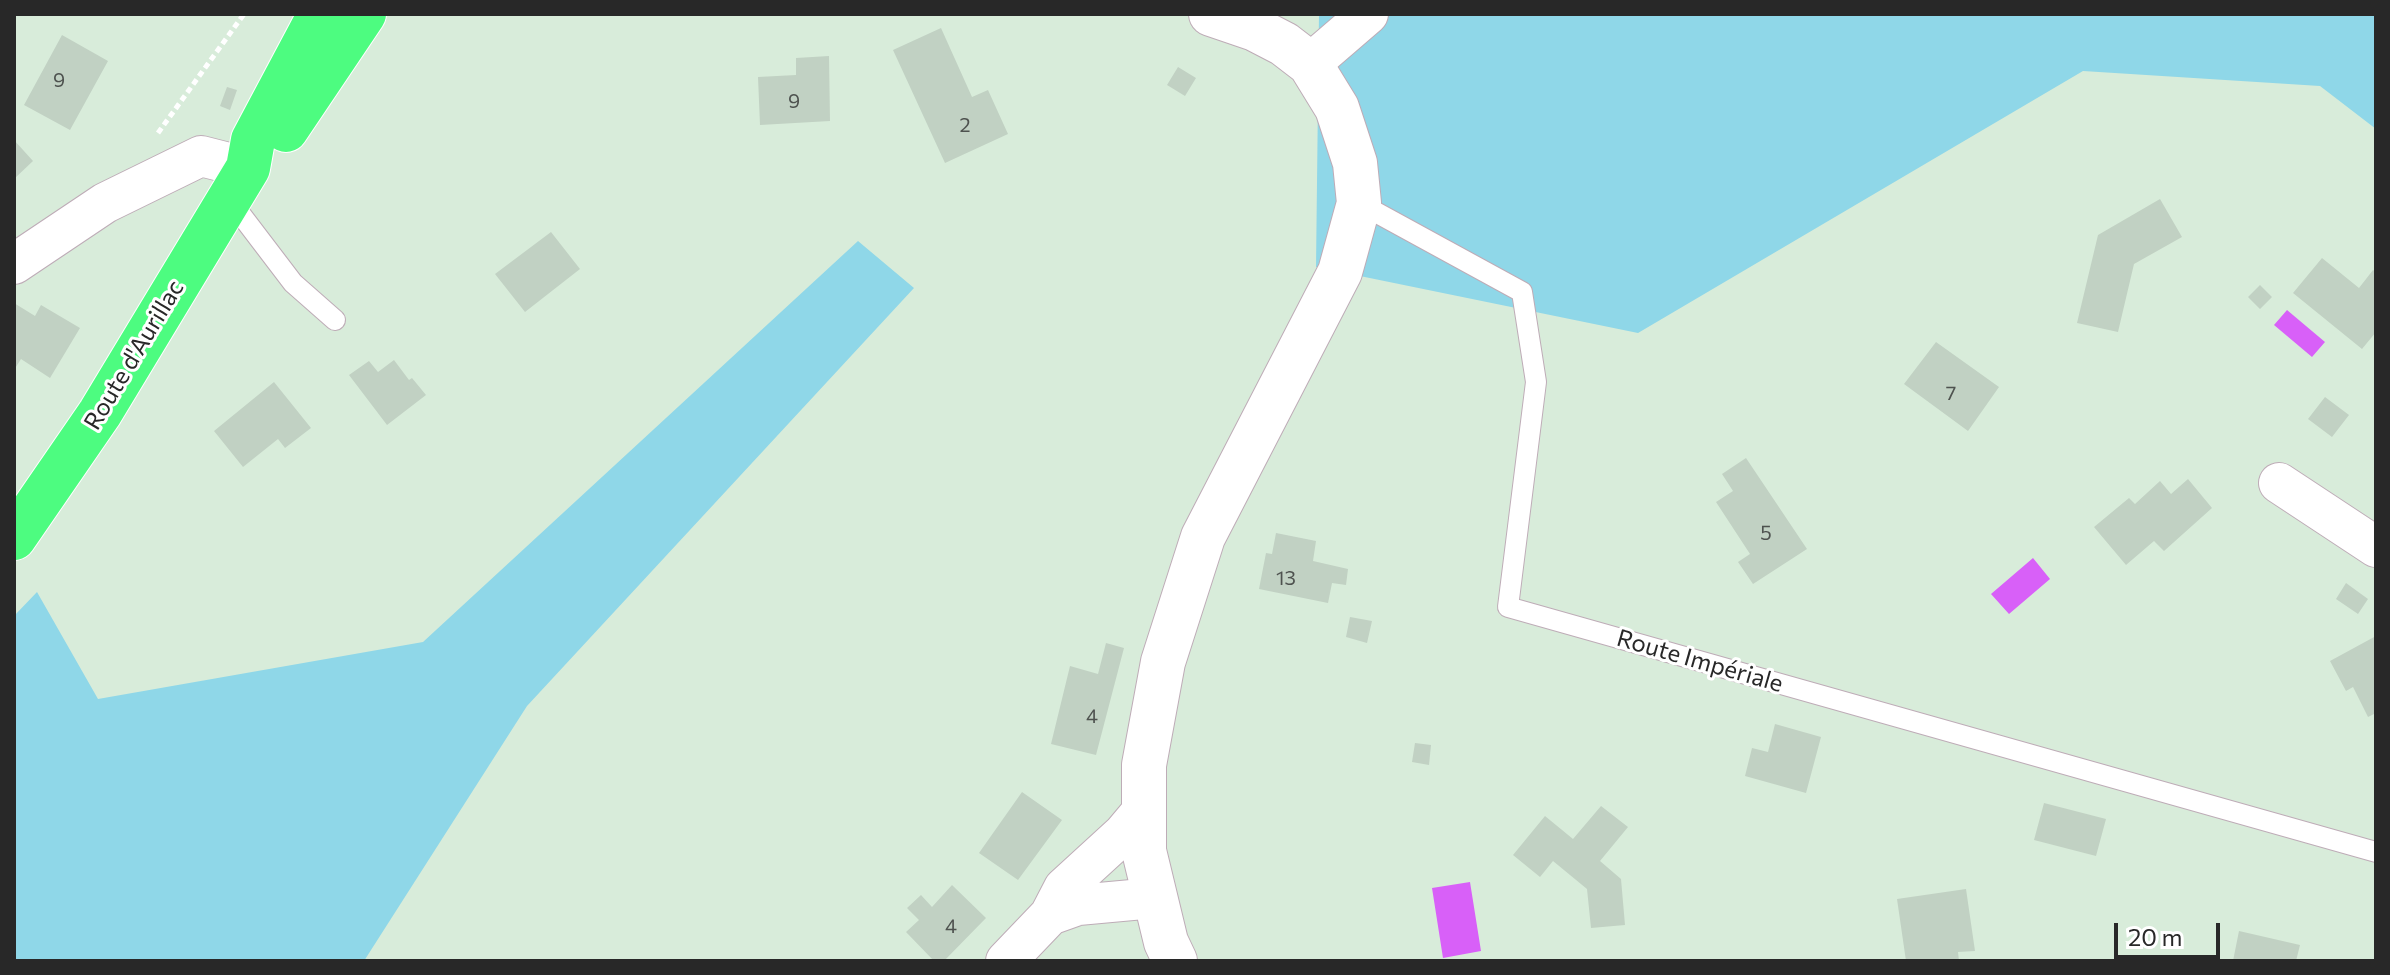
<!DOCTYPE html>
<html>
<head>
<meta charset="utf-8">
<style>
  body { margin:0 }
  #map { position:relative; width:2390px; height:975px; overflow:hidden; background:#d8ecda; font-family:Commissioner,sans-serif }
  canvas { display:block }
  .frame { position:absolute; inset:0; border:16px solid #282828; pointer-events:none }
  .scale { position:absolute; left:2114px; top:923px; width:106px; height:36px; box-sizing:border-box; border:4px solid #282828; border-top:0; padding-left:10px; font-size:24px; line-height:28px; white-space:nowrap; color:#282828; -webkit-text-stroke:6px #fff; paint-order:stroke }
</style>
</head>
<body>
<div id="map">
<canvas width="2390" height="975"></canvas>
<div class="frame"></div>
<div class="scale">20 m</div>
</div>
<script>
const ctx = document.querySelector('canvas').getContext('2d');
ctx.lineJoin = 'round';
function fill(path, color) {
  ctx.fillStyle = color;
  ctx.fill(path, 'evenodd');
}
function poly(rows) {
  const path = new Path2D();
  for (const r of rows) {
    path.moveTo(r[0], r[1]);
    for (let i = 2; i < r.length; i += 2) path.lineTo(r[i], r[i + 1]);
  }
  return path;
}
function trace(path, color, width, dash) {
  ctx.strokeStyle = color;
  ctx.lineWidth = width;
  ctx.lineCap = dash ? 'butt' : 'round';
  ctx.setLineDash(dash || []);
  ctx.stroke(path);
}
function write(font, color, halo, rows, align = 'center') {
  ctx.font = font + ' Commissioner,sans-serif';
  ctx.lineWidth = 6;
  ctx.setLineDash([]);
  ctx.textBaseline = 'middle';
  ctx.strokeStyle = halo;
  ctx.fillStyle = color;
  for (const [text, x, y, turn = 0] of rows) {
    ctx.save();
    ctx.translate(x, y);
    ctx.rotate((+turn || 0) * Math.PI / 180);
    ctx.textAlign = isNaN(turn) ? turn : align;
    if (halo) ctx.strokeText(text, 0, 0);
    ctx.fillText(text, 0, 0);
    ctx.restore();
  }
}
const green = poly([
  [1319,14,2376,14,2376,129,2320,86,2083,71,1638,333,1316,267],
  [858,241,914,288,527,706,364,961,14,961,14,616,37,592,98,699,423,642]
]);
const water = poly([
  [2287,310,2325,342,2312,357,2274,325],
  [2033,558,2050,579,2009,614,1991,594],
  [1470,882,1481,951,1443,958,1432,888]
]);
const building = poly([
  [941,28,972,97,988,90,1008,134,945,163,893,50],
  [62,35,108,61,70,130,24,105],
  [829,56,830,121,760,125,758,77,796,75,796,58],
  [1178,67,1196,78,1185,96,1167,85],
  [227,87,237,90,230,110,220,106],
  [14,140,33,161,14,179],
  [2160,199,2182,237,2134,264,2118,332,2077,323,2098,235],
  [551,232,580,269,525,312,495,274],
  [2322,258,2359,288,2373,270,2376,272,2376,332,2362,349,2293,293],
  [2260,285,2272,297,2260,309,2248,297],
  [14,303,35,316,41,305,80,328,50,378,21,359,14,370],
  [1936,342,1999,387,1968,431,1904,384],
  [394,360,409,380,412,378,426,395,387,425,349,375,369,361,378,372],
  [274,382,311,428,285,448,278,439,243,467,214,431],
  [2325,397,2349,415,2332,437,2308,419],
  [1746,458,1807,549,1753,584,1738,562,1750,554,1716,502,1733,491,1722,474],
  [2188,479,2212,508,2164,551,2154,541,2126,565,2094,527,2129,498,2135,504,2160,481,2171,494],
  [1276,533,1316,541,1313,561,1348,569,1346,585,1332,583,1328,603,1259,589,1266,553,1272,554],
  [2346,583,2368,599,2358,614,2336,599],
  [1350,617,1372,621,1367,643,1346,637],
  [2376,636,2376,713,2368,717,2353,687,2346,691,2330,661],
  [1106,643,1124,648,1096,755,1051,744,1070,666,1098,674],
  [1775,724,1821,737,1806,793,1745,776,1752,748,1768,752],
  [1415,743,1431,745,1429,765,1412,762],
  [1022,792,1062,820,1018,880,979,853],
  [2044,803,2106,819,2096,856,2034,840],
  [1601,806,1628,827,1600,861,1621,879,1625,925,1591,928,1587,889,1553,861,1540,877,1513,855,1545,816,1573,839],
  [952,885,986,918,944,961,934,961,906,932,919,920,907,908,921,895,932,907],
  [1966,889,1975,951,1958,952,1959,961,1906,961,1897,899],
  [2239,931,2300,945,2296,961,2233,961]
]);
const path = poly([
  [158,133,244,14]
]);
const service = poly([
  [229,199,293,283,335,320],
  [1359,203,1522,292,1536,382,1508,607,2376,852]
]);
const minor = poly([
  [1310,64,1368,14],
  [14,264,105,203,201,156,248,168],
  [2279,483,2376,547],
  [1050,915,1064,888,1123,834,1144,809],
  [1006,961,1050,915,1078,905,1154,898]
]);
const tertiary = poly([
  [1175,961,1166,942,1144,851,1144,765,1163,662,1203,537,1340,272,1359,203,1355,163,1337,108,1310,64,1284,44,1255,29,1211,14]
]);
const primary = poly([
  [286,130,364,14],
  [14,538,100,413,248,168,253,140,320,14]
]);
const numberNames = [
  ["9",59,80],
  ["9",794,101],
  ["2",965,125],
  ["7",1951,393],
  ["5",1766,533],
  ["13",1286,578],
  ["4",1092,716],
  ["4",951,926]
];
const streetNames = [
  ["Route d'Aurillac",134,355,-59],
  ["Route Impériale",1700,661,16]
];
fill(green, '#8fd7e8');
fill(water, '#d860f8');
fill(building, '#c1d1c3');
trace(service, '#beacb7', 22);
trace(minor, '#beacb7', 42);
trace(tertiary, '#beacb7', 46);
trace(primary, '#fff', 46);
trace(path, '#fff', 5, [6, 4]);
trace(service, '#fff', 20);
trace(minor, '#fff', 40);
trace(tertiary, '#fff', 44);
trace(primary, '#4dfc80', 44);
write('20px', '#4e524f', null, numberNames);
write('24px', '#282828', '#fff', streetNames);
</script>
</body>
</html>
